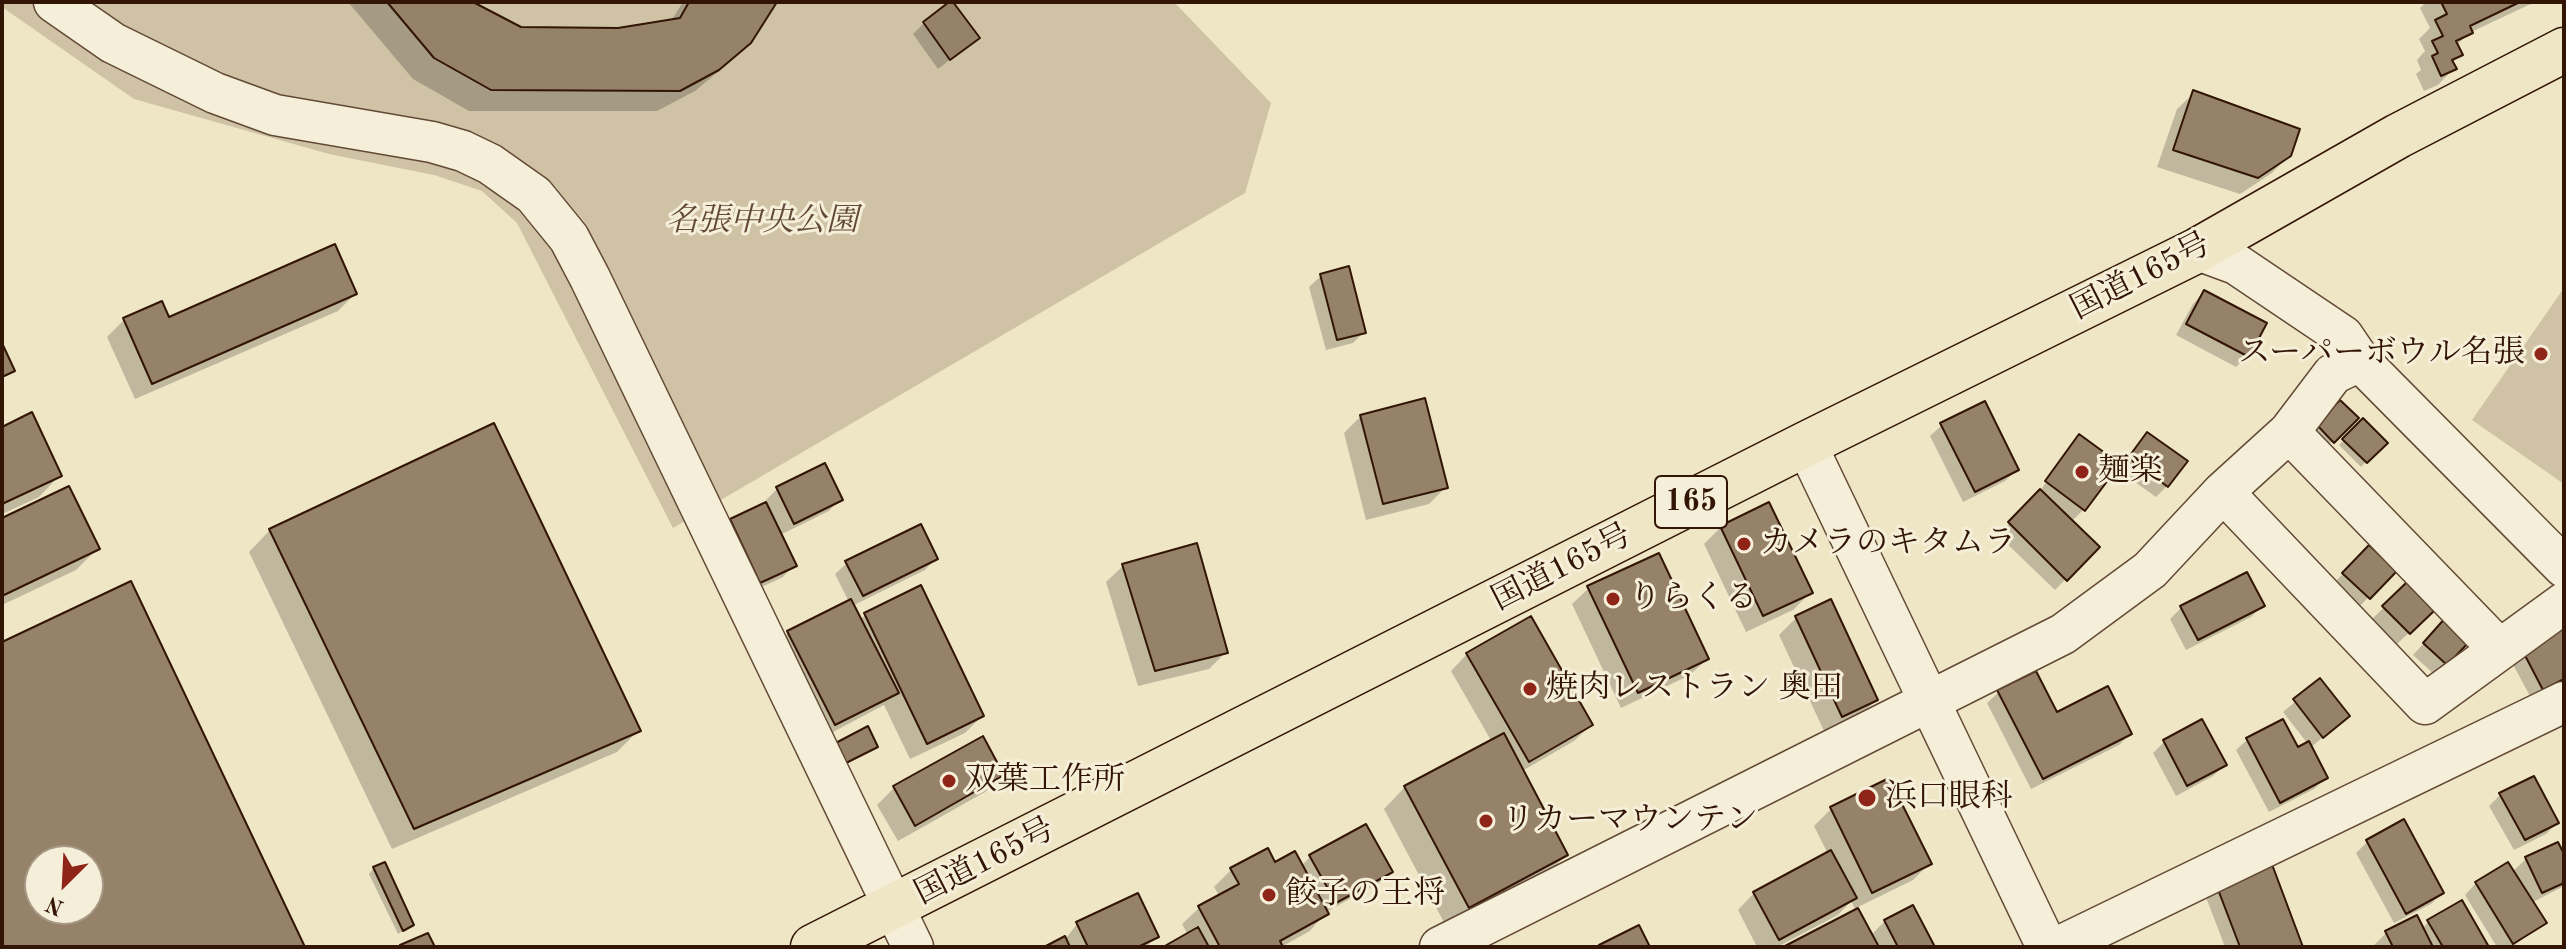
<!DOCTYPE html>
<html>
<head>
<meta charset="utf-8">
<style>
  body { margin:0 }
  #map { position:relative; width:2566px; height:949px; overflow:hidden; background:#efe6c6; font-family:"Old Standard TT",serif }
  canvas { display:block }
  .frame { position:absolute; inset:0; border:4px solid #331505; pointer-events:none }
  .north { position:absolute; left:24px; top:845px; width:80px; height:80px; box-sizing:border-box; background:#f5efda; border:2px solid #a79885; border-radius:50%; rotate:204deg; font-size:22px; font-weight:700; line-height:32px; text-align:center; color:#331505 }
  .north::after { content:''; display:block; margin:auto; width:28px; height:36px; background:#8f2418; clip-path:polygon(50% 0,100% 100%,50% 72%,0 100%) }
</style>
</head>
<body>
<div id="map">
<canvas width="2566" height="949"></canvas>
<div class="frame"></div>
<div class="north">N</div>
</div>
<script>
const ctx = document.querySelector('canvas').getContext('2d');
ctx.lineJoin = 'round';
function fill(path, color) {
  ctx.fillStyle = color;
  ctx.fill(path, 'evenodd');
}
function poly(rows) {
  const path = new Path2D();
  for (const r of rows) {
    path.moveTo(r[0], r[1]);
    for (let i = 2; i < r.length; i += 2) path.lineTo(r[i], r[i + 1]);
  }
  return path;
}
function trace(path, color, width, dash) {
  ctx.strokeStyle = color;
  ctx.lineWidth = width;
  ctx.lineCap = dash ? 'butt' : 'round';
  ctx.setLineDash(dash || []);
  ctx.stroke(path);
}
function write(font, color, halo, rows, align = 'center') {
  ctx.font = font + ' "Old Standard TT","Noto Serif JP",serif';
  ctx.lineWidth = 6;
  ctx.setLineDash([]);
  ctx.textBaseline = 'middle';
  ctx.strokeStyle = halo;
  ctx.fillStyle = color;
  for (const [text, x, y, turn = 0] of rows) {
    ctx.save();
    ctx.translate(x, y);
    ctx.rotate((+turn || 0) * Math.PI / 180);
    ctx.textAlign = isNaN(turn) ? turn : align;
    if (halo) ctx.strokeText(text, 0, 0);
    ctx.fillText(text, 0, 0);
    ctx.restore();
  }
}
const green = poly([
  [2,2,1174,2,1271,103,1245,193,673,528,517,223,482,191,434,175,329,154,134,99,2,7],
  [2564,288,2564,484,2472,420]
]);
const shadow = poly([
  [348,2,471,2,521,29,618,30,671,21,683,2,774,2,749,41,727,64,695,91,657,111,469,111,413,79],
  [2426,2,2535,2,2469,33,2456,46,2460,54,2452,63,2454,68,2438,85,2424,91,2416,74,2421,70,2417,60,2425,51,2419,39,2430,28,2420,8],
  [924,23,977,38,938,69,913,34],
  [2194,93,2289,155,2272,173,2240,194,2157,167,2177,109],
  [1321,276,1364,332,1353,343,1326,350,1309,287],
  [2204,292,2247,356,2236,367,2176,335,2193,304],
  [355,294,338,311,135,399,107,337,124,320,161,304,168,320],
  [2340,403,2356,418,2327,446,2312,431],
  [1361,416,1446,487,1429,504,1366,520,1344,433],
  [2363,421,2385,443,2361,467,2339,445],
  [1942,425,2017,470,2005,481,1963,502,1930,436],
  [2,429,60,475,39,497,2,514],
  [2147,435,2167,486,2156,497,2118,470],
  [2079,437,2083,510,2071,522,2097,547,2055,590,1998,535,2037,495],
  [777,489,840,499,829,511,780,535,794,565,783,577,749,593,720,532,731,520,767,503,766,500],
  [2,520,97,549,76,570,2,605],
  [1721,527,1810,593,1793,610,1746,632,1704,544],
  [270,530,638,731,617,752,392,849,249,552],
  [2369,547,2394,571,2357,609,2332,585],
  [936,558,925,570,852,606,860,620,865,615,982,716,965,733,910,759,884,705,818,740,772,649,788,633,849,602,835,574,847,563],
  [1123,566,1226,652,1209,669,1138,686,1106,582],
  [2407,585,2432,611,2397,644,2372,619],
  [1589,588,1707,659,1690,675,1621,708,1572,604],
  [1830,602,1876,700,1859,717,1825,733,1779,635,1796,618],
  [2262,606,2251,617,2186,650,2170,619,2181,608],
  [2564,621,2564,683,2532,700,2508,655],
  [2436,630,2469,639,2435,675,2413,655],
  [1467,654,1591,725,1574,741,1522,771,1566,855,1544,877,1447,928,1384,809,1405,787,1492,742,1451,671],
  [2320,681,2348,716,2310,748,2325,778,2314,789,2269,812,2236,750,2248,739,2297,749,2308,744,2283,712],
  [1999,692,2056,715,2130,734,2119,745,2031,789,1987,703],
  [2164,742,2225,765,2213,776,2176,796,2153,753],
  [1002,775,985,792,898,841,877,805,894,788],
  [2533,779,2557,823,2546,834,2514,850,2489,806,2500,795],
  [1831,809,1929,864,1913,880,1856,908,1871,935,1885,921,1933,947,1788,947,1856,911,1851,901,1838,915,1777,947,1757,947,1738,910,1754,893,1828,854,1814,826],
  [2403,822,2442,893,2431,904,2394,923,2356,853,2367,842],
  [1310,857,1390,872,1379,883,1326,912,1310,931,1281,947,1167,947,1188,935,1182,924,1199,908,1220,897,1214,887,1231,870,1274,865,1301,866],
  [2564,858,2564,886,2531,903,2544,923,2512,947,2497,947,2465,895,2476,883,2512,872,2526,859],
  [374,868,412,925,398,934,369,874],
  [2216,881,2301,947,2225,947,2204,892],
  [2428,922,2487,947,2366,947,2374,945,2386,933,2422,929],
  [1077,924,1156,937,1146,947,1049,947,1067,937]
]);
const building = poly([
  [387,2,473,2,521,27,618,28,680,18,689,2,777,2,751,43,719,70,680,91,491,90,434,58,387,2],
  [949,2,953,2,980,38,950,60,923,22,949,2],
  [2441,2,2520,2,2470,26,2473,33,2456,41,2463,55,2452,60,2457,69,2441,76,2432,56,2438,53,2432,41,2443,36,2435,20,2447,14,2441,2],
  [2193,90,2300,129,2291,156,2258,178,2173,150,2193,90],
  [335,244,357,294,152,384,123,318,162,301,169,317,335,244],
  [1349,266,1366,333,1337,340,1320,274,1349,266],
  [2204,290,2267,323,2249,357,2186,324,2204,290],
  [2,343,15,371,2,377,2,343],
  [1425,398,1448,488,1383,504,1360,415,1425,398],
  [2340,400,2359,418,2334,443,2316,424,2340,400],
  [1985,401,2019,470,1975,492,1940,423,1985,401],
  [32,412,62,476,2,504,2,427,32,412],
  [2363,418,2388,443,2367,463,2342,439,2363,418],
  [494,423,641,731,414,829,269,529,494,423],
  [2147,432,2188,461,2168,487,2128,458,2147,432],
  [2079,434,2120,464,2085,511,2045,481,2079,434],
  [825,463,843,500,794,524,776,487,825,463],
  [69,486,100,549,2,596,2,518,69,486],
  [2040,489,2100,547,2067,581,2008,522,2040,489],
  [766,502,797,566,760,583,730,519,766,502],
  [1769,502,1813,593,1763,616,1720,526,1769,502],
  [921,524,938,559,863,596,845,561,921,524],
  [1197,543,1228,653,1155,671,1122,564,1197,543],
  [2369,545,2397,571,2370,599,2342,573,2369,545],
  [1659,553,1709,659,1638,693,1587,586,1659,553],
  [2247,572,2265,606,2198,640,2180,606,2247,572],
  [131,581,305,947,2,947,2,642,131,581],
  [40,861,88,861,88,909,40,909,40,861],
  [2407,582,2434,611,2410,634,2382,606,2407,582],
  [921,585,984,716,927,744,864,613,921,585],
  [851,599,899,693,835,725,787,631,851,599],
  [1831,599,1878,700,1842,717,1795,616,1831,599],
  [1531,616,1593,725,1529,762,1466,653,1531,616],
  [2447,616,2472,639,2447,665,2423,643,2447,616],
  [2564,619,2564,679,2543,690,2518,642,2564,619],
  [2036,671,2057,712,2108,686,2132,734,2043,779,1997,690,2036,671],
  [2320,678,2350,716,2323,738,2293,699,2320,678],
  [2202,719,2227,765,2187,786,2163,740,2202,719],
  [2283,719,2298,747,2309,741,2328,778,2280,803,2246,738,2283,719],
  [868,726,878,747,840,766,830,746,868,726],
  [1504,733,1568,855,1469,908,1404,786,1504,733],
  [983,736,1004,775,915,826,893,786,983,736],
  [2534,776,2559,823,2525,840,2499,793,2534,776],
  [1889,778,1932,864,1872,893,1830,807,1889,778],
  [2404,819,2444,893,2406,914,2366,840,2404,819],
  [1366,824,1393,872,1336,903,1309,855,1366,824],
  [2558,842,2564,854,2564,883,2542,893,2525,857,2558,842],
  [1268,848,1275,862,1295,851,1329,914,1280,941,1283,947,1220,947,1198,906,1239,884,1230,868,1268,848],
  [1831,850,1857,898,1779,940,1753,892,1831,850],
  [2270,859,2303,947,2240,947,2214,879,2270,859],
  [385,862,414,925,403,931,373,867,385,862],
  [2508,862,2547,923,2513,944,2475,882,2508,862],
  [1138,893,1159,937,1138,947,1088,947,1076,922,1138,893],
  [2462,900,2489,947,2443,947,2427,920,2462,900],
  [1913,905,1935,947,1898,947,1884,920,1913,905],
  [1858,908,1879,947,1785,946,1858,908],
  [2417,915,2433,947,2393,947,2385,931,2417,915],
  [1639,925,1650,947,1600,947,1599,945,1639,925],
  [1198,927,1209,947,1163,947,1198,927],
  [428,933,435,947,401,947,400,945,428,933],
  [1065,936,1070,947,1044,947,1065,936]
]);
const minor = poly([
  [54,2,113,43,215,93,275,115,432,142,463,151,490,164,534,195,569,238,590,278,913,947],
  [2198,250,2236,264,2343,336,2360,361,2564,567],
  [2289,432,2499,649],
  [1806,444,2047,947],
  [2223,492,2425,704,2564,603],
  [1440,947,2063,634,2150,570,2223,492,2289,432,2333,374,2360,361],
  [2058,947,2564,702]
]);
const highway = poly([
  [813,947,1806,444,2198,250,2398,136,2564,50]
]);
const markers = [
  [2541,354,8,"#8f2418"],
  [2082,472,8,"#8f2418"],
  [1744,544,8,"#8f2418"],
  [1613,599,8,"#8f2418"],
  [1530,689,8,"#8f2418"],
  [949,781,8,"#8f2418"],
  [1867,798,10,"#8f2418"],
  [1486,821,8,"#8f2418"],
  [1269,895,8,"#8f2418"]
];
const shields = [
  [1691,502,72]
];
const shieldNames = [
  ["165",1691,502]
];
const parkNames = [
  ["名張中央公園",762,222]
];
const streetNames = [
  ["国道165号",2141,277,-27],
  ["国道165号",1562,568,-27],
  ["国道165号",985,862,-27]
];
const poiNames = [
  ["スーパーボウル名張",2525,354,"right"],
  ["麺楽",2098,472],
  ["カメラのキタムラ",1760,544],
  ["りらくる",1629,599],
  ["焼肉レストラン 奥田",1546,689],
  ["双葉工作所",965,781],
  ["浜口眼科",1885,798],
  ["リカーマウンテン",1502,821],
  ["餃子の王将",1285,895]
];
fill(green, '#cfc2a5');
fill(shadow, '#0003');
fill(building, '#958269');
trace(building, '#331505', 2);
trace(minor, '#624935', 43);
trace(highway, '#331505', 47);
trace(minor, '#f5efda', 40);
trace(highway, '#efe6c6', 44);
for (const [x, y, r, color] of markers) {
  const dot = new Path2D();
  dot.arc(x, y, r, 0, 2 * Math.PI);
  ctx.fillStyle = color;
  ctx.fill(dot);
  trace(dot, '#f5efda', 3);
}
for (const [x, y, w] of shields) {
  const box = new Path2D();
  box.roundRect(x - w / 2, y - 26, w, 52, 6);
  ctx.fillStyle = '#f5efda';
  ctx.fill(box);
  trace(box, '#331505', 2);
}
write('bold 30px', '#331505', null, shieldNames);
write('italic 32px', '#624935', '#f5efda', parkNames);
write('32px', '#331505', '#f5efda', streetNames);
write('32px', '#331505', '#f5efda', poiNames, 'left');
</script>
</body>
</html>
